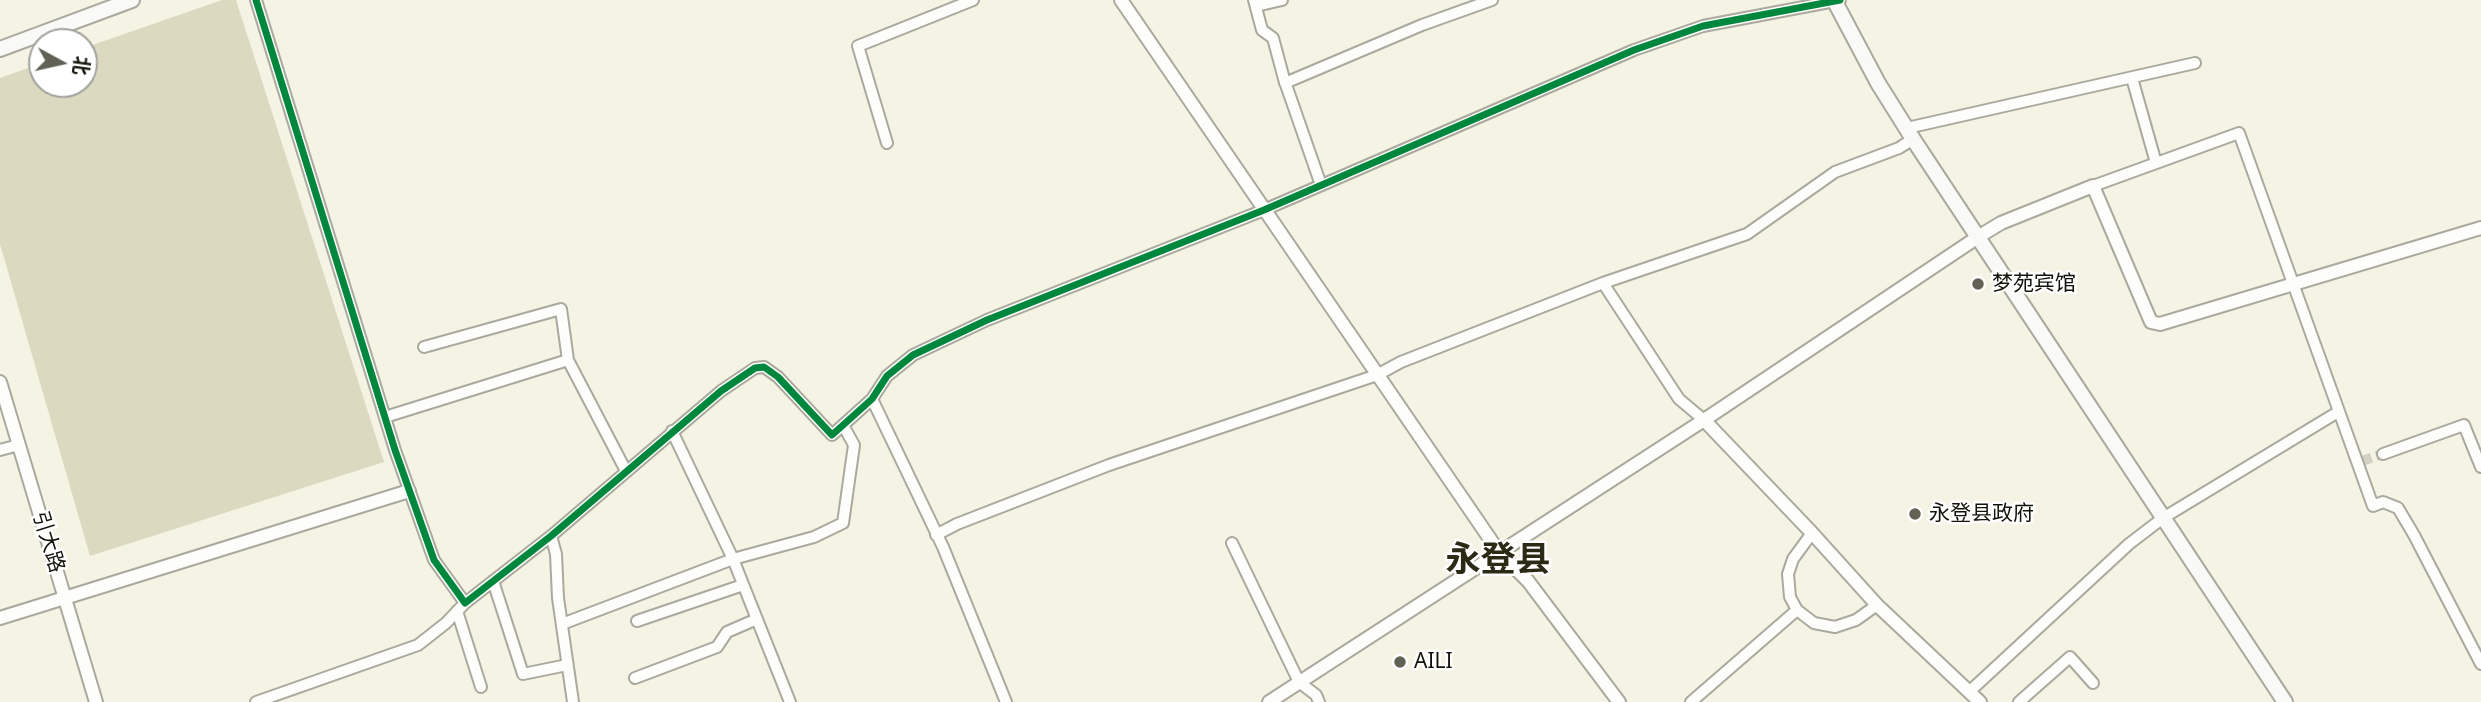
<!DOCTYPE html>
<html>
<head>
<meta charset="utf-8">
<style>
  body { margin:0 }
  #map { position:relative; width:2481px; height:702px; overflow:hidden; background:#f4f3e4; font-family:"Noto Sans","Noto Sans SC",sans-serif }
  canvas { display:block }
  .north { position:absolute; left:28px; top:28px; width:70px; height:70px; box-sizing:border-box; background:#fff; border:2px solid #a1a19d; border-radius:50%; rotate:98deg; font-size:19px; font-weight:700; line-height:28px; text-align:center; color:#14130a }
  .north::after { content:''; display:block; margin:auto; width:24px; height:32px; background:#626156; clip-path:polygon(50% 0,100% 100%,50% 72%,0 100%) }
</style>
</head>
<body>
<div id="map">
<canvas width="2481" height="702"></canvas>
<div class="north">北</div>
</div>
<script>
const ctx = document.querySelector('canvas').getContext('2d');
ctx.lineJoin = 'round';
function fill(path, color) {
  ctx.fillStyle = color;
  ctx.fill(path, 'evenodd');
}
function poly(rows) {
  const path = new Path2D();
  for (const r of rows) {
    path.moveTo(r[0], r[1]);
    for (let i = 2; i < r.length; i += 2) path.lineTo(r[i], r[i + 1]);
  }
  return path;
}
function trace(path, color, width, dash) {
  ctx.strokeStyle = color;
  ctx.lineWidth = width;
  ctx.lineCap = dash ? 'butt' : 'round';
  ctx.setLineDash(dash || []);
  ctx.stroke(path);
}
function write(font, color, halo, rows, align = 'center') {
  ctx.font = font + ' "Noto Sans","Noto Sans SC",sans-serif';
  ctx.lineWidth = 5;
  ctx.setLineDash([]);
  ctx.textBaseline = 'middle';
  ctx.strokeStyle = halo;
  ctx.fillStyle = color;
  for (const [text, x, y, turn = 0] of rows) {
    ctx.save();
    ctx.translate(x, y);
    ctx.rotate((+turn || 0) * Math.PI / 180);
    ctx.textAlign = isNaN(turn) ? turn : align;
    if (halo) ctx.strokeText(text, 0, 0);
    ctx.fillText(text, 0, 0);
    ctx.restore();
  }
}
const green = poly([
  [222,0,236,0,384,462,90,556,0,244,0,78,42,63,42,84,84,84,84,48]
]);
const minorTunnel = poly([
  [2362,461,2383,454]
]);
const minor = poly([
  [256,0,395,450,434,560,465,603,551,536,721,391,755,368,764,367,778,377,832,435,872,399,887,376,913,355,987,320,1264,210,1634,50,1703,26,1840,0],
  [1254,0,1262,30,1273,38,1284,79,1321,185],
  [1256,6,1282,0],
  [2132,78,2156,163],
  [1285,83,1422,25,1492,0],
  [1907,128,2195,63],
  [887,143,858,46,973,0],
  [2093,186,2239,133,2373,506,2383,502,2398,508,2414,535,2481,664],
  [1603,283,1679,399,1704,420],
  [424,347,561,309,568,360,626,471],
  [872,399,943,547,1006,702],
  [385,417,568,360],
  [672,431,733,559,790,702],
  [0,450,19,445],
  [2383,454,2464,425,2481,467],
  [1812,533,1793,559,1788,574,1790,597,1797,610,1814,623,1835,627,1856,620,1877,605],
  [936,535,957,524,1109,465,1377,375,1401,362,1603,283,1747,234,1835,172,1899,148,1913,139],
  [551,536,556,554,558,598,573,702],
  [1232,543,1299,682,1316,695,1319,702],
  [493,581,523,674,567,665],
  [457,611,481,687],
  [637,621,743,585],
  [562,624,733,559,814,537,843,523,854,445,843,425],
  [635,678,717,647,727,632,757,619],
  [1970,691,2129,544,2163,518,2338,412],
  [256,702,418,645,446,623,465,603],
  [1691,702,1797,610],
  [2019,702,2070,657,2093,683]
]);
const tertiary = poly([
  [1121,0,1499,552,1528,581,1619,702],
  [0,382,96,702],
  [1704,420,1812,533,1877,605,1980,702],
  [0,618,409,491],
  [1269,702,1704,420,1978,237,2001,223,2093,186,2151,322,2160,324,2481,228]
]);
const secondary = poly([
  [1834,0,1878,83,1913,139,2285,702],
  [0,49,132,0]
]);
const cycleway = poly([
  [256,0,395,450,434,560,465,603,551,536,721,391,755,368,764,367,778,377,832,435,872,399,887,376,913,355,987,320,1264,210,1634,50,1703,26,1840,0]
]);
const markers = [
  [1978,284,7,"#626156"],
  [1915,514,7,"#626156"],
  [1400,662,7,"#626156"]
];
const poiNames = [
  ["梦苑宾馆",1992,284],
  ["永登县政府",1929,514],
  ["AILI",1414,662]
];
const streetNames = [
  ["引大路",48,542,73]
];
const townNames = [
  ["永登县",1498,561]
];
fill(green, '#dbdac0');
trace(minorTunnel, '#d2d1c3', 10, [10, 5]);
trace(minor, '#aaa99e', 14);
trace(tertiary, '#aaa99e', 16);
trace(secondary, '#aaa99e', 18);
trace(minor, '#fdfdfb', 10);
trace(tertiary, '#fdfdfb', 12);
trace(secondary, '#f9faf8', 14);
trace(cycleway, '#00873e', 7);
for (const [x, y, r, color] of markers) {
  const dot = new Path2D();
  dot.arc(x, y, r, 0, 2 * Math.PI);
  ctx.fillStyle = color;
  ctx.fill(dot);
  trace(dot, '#fff', 2.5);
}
write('21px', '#14130a', '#fff', poiNames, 'left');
write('21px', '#14130a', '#fff', streetNames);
write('bold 35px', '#2b2a15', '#fff', townNames);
</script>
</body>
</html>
